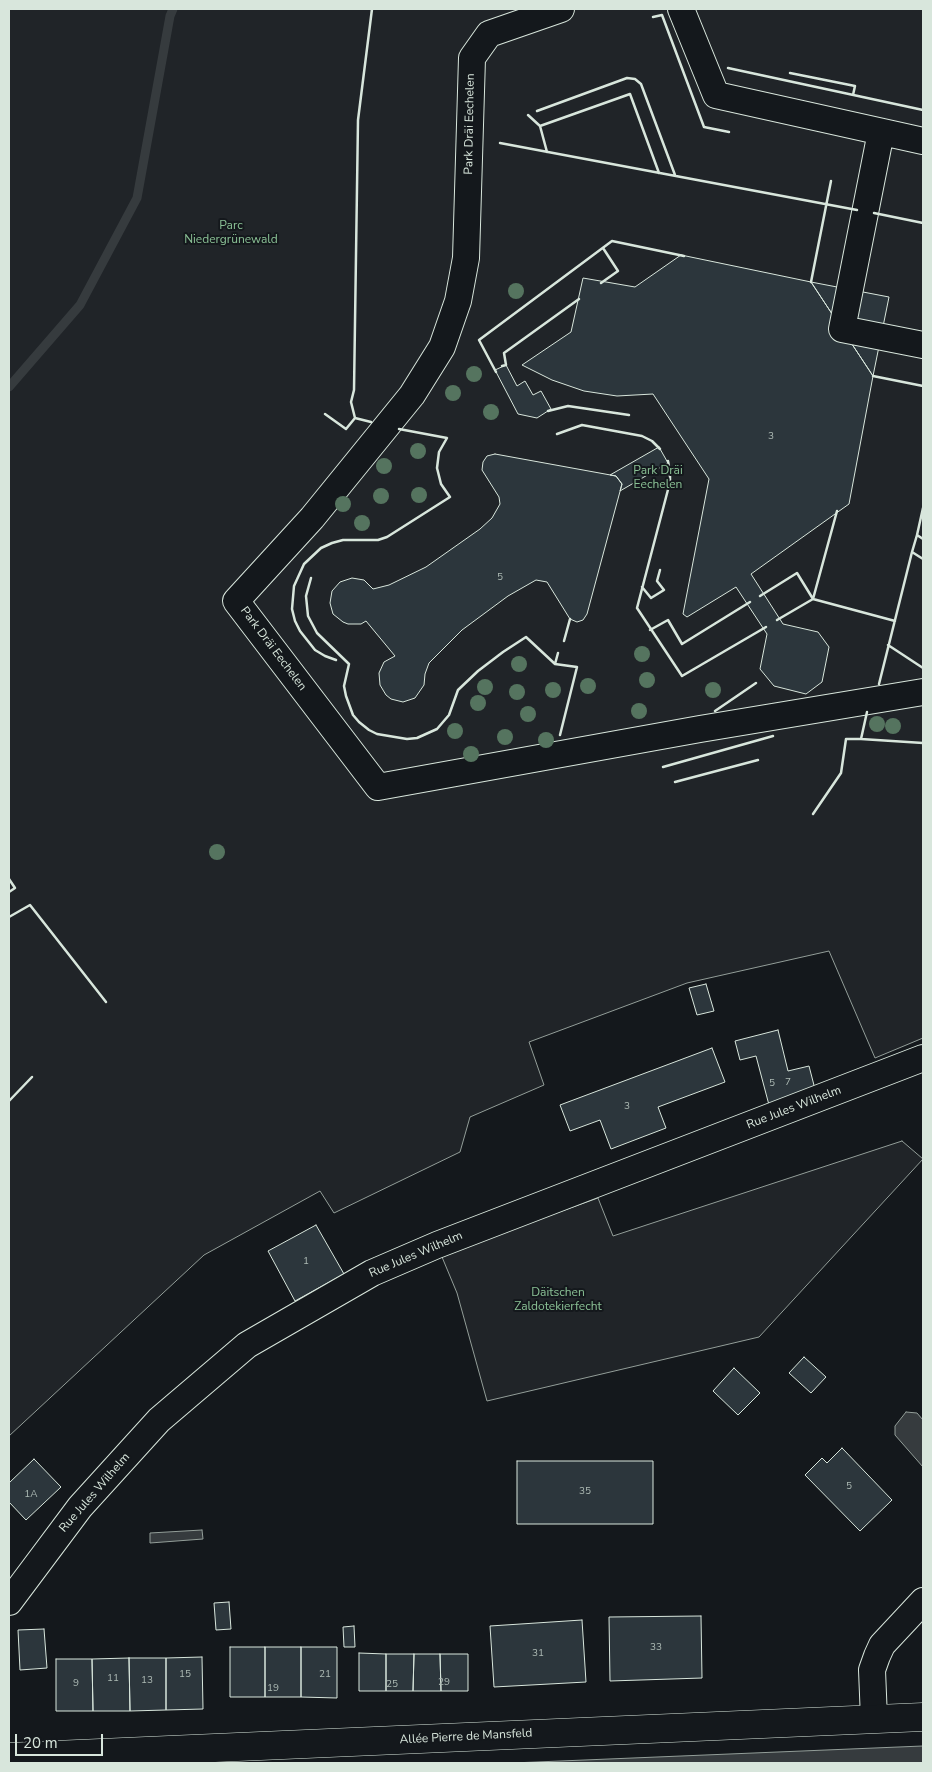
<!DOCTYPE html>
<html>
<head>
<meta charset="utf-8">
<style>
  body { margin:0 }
  #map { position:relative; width:932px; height:1772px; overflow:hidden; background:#14181c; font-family:"Nunito Sans",sans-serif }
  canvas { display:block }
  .frame { position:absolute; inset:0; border:10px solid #d8e6dc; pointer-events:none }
  .scale { position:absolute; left:15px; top:1734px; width:88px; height:22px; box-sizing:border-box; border:2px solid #d8e6dc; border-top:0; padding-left:6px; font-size:15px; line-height:18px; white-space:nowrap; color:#d8e6dc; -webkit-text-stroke:4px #14181c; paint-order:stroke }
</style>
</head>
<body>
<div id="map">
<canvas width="932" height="1772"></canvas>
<div class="frame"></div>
<div class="scale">20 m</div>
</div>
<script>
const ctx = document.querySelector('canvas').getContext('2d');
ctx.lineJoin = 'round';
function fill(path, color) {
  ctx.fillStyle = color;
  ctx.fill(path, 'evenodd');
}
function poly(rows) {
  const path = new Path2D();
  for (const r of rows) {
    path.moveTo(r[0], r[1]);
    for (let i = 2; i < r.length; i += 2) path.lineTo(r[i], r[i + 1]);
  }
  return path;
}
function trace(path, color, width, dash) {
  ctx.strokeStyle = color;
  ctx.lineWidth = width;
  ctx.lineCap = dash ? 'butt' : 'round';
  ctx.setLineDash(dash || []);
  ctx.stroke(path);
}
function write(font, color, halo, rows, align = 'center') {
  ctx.font = font + ' "Nunito Sans",sans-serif';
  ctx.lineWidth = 4;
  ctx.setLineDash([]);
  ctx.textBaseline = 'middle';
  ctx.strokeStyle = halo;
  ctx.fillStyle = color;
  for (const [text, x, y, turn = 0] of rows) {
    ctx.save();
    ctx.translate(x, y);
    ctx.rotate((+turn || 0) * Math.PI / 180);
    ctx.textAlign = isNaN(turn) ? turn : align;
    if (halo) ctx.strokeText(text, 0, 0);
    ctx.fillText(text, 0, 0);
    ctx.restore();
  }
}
const green = poly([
  [9,9,923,9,923,1038,875,1058,829,951,687,983,529,1042,544,1085,470,1117,460,1152,334,1213,320,1191,204,1255,9,1436,9,9],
  [902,1141,923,1159,759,1337,487,1401,457,1293,442,1257,531,1222,598,1198,613,1236,902,1141]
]);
const water = poly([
  [906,1412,917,1413,923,1420,923,1467,895,1435,895,1426,906,1412],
  [202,1530,203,1539,150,1543,150,1533,202,1530],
  [923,1746,923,1763,512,1763,923,1746]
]);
const stream = poly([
  [9,387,80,305,137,198,170,16,173,9]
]);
const building = poly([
  [681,255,811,282,873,376,849,504,751,574,783,624,818,632,829,647,822,682,806,694,774,686,760,669,767,634,736,587,687,617,683,614,709,479,653,394,617,396,584,391,552,380,522,365,571,332,583,278,635,287,681,255],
  [811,282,889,297,873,376,811,282],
  [506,365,517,386,525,381,533,395,541,391,551,409,537,418,518,414,495,370,506,365],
  [659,447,668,463,620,491,622,484,616,476,610,475,659,447],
  [495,454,616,476,622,484,587,614,583,620,577,622,570,619,547,582,536,580,508,596,462,630,429,663,425,674,424,685,415,698,403,702,391,699,386,695,380,685,379,673,384,662,395,656,366,621,361,624,348,624,343,622,333,614,330,603,332,591,340,582,352,578,364,580,373,589,389,585,426,567,480,529,492,518,500,504,499,497,482,470,483,462,487,456,495,454],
  [706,984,714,1011,697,1015,689,988,706,984],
  [778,1030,788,1071,809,1066,816,1093,769,1105,756,1056,740,1060,735,1041,778,1030],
  [712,1048,725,1082,658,1107,666,1128,611,1149,600,1120,570,1131,560,1105,712,1048],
  [316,1225,344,1274,295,1301,268,1251,316,1225],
  [804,1357,826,1377,811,1393,789,1373,804,1357],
  [734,1368,760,1393,738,1415,713,1391,734,1368],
  [842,1448,892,1500,860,1531,805,1475,822,1458,827,1463,842,1448],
  [34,1459,61,1487,26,1520,9,1502,9,1483,34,1459],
  [517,1461,653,1461,653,1524,517,1524,517,1461],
  [229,1602,231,1629,216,1630,214,1603,229,1602],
  [701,1616,702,1678,610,1681,609,1617,701,1616],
  [582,1620,586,1682,494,1687,490,1626,582,1620],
  [354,1626,355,1647,344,1647,343,1627,354,1626],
  [44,1629,47,1668,20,1670,18,1630,44,1629],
  [230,1647,265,1647,265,1697,230,1697,230,1647],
  [265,1647,301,1647,301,1697,265,1697,265,1647],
  [301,1647,337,1647,337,1698,301,1697,301,1647],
  [359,1653,386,1654,386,1691,359,1691,359,1653],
  [386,1654,414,1654,413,1691,386,1691,386,1654],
  [414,1654,440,1654,441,1691,413,1691,414,1654],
  [440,1654,468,1654,468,1691,441,1691,440,1654],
  [202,1657,203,1709,166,1710,166,1658,202,1657],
  [129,1658,130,1711,93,1711,92,1659,129,1658],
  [129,1658,166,1658,166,1710,130,1711,129,1658],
  [56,1659,92,1659,93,1711,56,1711,56,1659]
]);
const street = poly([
  [561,9,489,34,472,58,466,258,458,301,442,347,412,395,312,518,236,601,378,787,700,729,923,692],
  [681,9,716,95,923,141],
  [881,132,842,329,923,345],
  [9,1602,80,1507,159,1420,247,1345,372,1273,437,1245,923,1058],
  [874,1719,872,1670,877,1656,882,1645,923,1601]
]);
const secondary = poly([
  [9,1757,923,1717]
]);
const wall = poly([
  [653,17,662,15,704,127,729,132],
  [728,68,923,110],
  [790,73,855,86,853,95],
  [537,111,627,78,635,79,641,84,675,175],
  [528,115,540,126],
  [500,143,857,210],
  [547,152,540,126,630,94,659,173],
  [874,213,923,223],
  [811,282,831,181],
  [601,283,618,271,603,248],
  [502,366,506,365,504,353,579,299],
  [496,372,479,340,612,241,684,256],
  [873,376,923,386],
  [548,411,568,406,629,415],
  [325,414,346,429,355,418,351,402,354,390,358,120,372,9],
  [355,418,371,422],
  [557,434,582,425,642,436,652,441,660,449],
  [668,461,670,473,670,482,637,608,682,676,766,627],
  [923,508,917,535,923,539],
  [912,552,917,535],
  [311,578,306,596,308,616,317,633,349,664,344,686,346,696,353,715,359,722,369,730,377,734,407,739,417,738,437,729,449,715,458,690,478,671,503,652,526,637,555,664,577,667,560,735],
  [642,587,651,598,664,590,657,581,660,570],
  [760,596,797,573,813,599,895,621],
  [777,620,813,599,837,511],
  [650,630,668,620,682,644,750,602],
  [564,641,570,619],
  [888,645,923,668],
  [336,660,325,656,315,650,300,631,295,621,292,609,294,586,304,564,321,548,332,543,343,540,378,540,387,537,450,497,441,484,437,468,439,452,447,438,399,429],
  [555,664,558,653],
  [879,684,912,552,923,559],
  [715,711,756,683],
  [867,712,861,739,923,743],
  [663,767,773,736],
  [675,782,758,760],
  [813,814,841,773,846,739,861,739],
  [9,879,15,888,9,892],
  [9,917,30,905,106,1002],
  [9,1101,32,1077]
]);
const trees = [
  [516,291],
  [474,374],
  [453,393],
  [491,412],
  [418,451],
  [384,466],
  [419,495],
  [381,496],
  [343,504],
  [362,523],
  [642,654],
  [519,664],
  [647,680],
  [588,686],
  [485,687],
  [553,690],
  [713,690],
  [517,692],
  [478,703],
  [639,711],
  [528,714],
  [877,724],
  [893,726],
  [455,731],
  [505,737],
  [546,740],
  [471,754],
  [217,852]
];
const numberNames = [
  ["3",771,437],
  ["5",500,578],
  ["7",788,1083],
  ["5",772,1084],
  ["3",627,1107],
  ["1",306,1262],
  ["5",849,1487],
  ["35",585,1492],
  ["1A",31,1495],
  ["33",656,1648],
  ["31",538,1654],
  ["15",185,1675],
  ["21",325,1675],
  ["11",113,1679],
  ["13",147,1681],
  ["29",444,1683],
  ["9",76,1684],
  ["25",392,1685],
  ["19",273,1689]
];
const streetNames = [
  ["Park Dräi Eechelen",470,124,-89],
  ["Park Dräi Eechelen",273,649,53],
  ["Rue Jules Wilhelm",794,1108,-21],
  ["Rue Jules Wilhelm",416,1255,-23],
  ["Rue Jules Wilhelm",95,1493,-49],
  ["Allée Pierre de Mansfeld",466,1737,-3]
];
const parkNames = [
  ["Parc",231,226],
  ["Niedergrünewald",231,240],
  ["Park Dräi",658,471],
  ["Eechelen",658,485],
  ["Däitschen",558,1293],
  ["Zaldotekierfecht",558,1307]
];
fill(green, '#202428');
trace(green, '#939e99', 1);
fill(water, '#363b3e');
trace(water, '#939e99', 1);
trace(stream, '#363b3e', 9);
fill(building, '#2c363c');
trace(building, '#d8e6dc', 1);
trace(street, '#d8e6dc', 28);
trace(secondary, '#d8e6dc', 29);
trace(street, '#14181c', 26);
trace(secondary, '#14181c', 28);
trace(wall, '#d8e6dc', 2.5);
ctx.fillStyle = '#55745f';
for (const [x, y] of trees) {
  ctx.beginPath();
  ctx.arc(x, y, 8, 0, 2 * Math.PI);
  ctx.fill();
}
write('10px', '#adbab4', null, numberNames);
write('12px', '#d8e6dc', '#14181c', streetNames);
write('12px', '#8ac095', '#14181c', parkNames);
</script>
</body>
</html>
